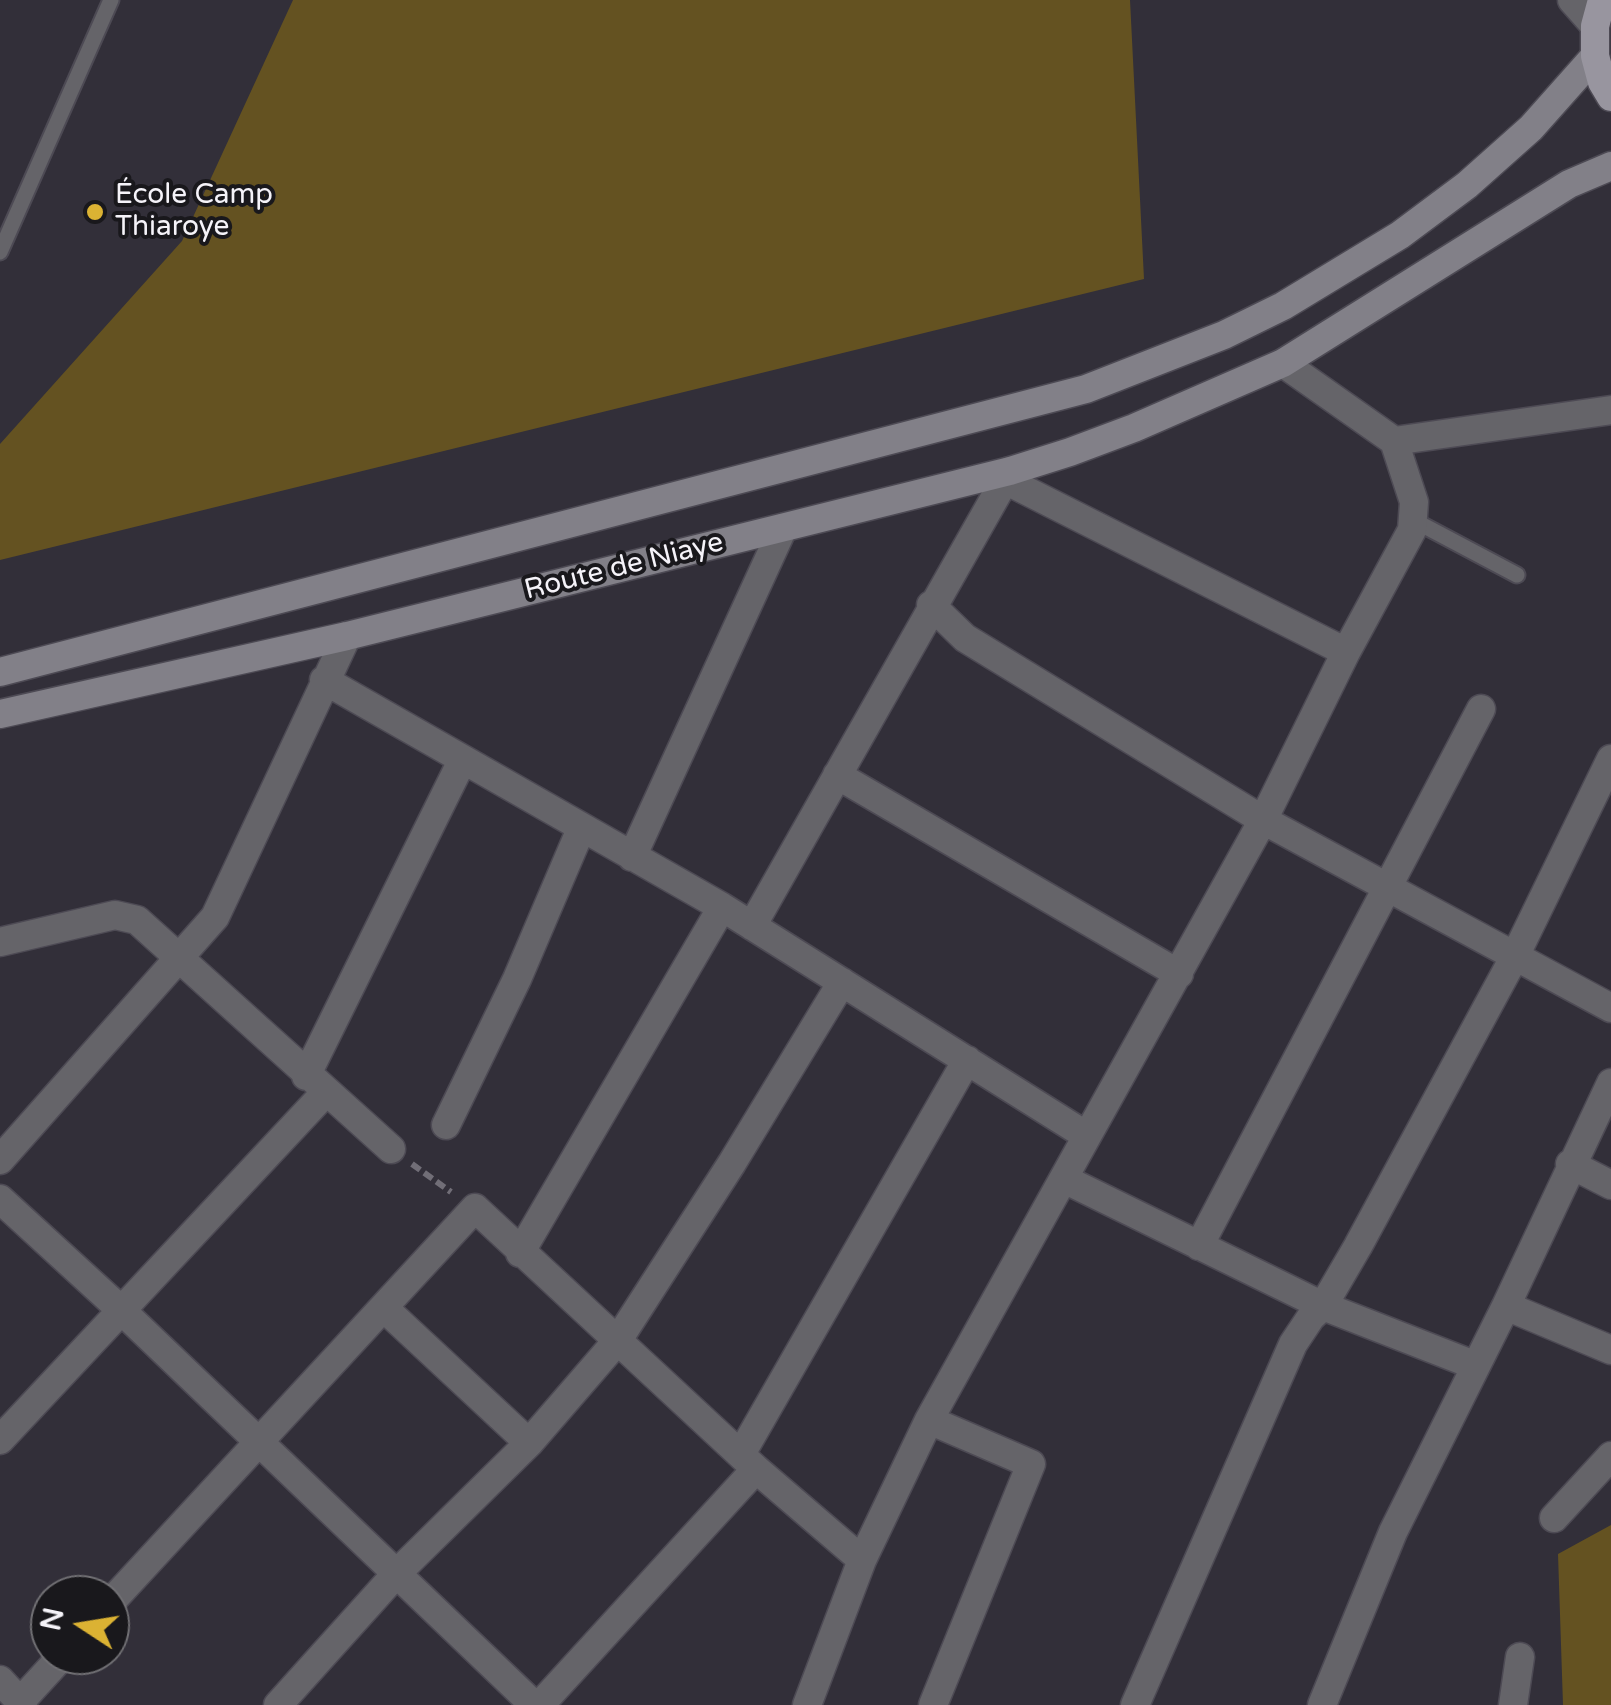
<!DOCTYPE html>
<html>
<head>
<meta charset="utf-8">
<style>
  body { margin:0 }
  #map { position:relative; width:1611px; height:1705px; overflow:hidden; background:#322f39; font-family:"Varela Round",sans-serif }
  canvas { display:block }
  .north { position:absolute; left:30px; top:1575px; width:100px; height:100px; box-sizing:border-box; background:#19181c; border:2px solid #717074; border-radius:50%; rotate:282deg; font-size:28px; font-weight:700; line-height:40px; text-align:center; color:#f5f3f9 }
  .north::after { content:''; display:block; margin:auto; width:35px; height:45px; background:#dbb233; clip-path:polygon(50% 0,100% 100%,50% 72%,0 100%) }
</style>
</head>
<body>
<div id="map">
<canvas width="1611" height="1705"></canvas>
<div class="north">N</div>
</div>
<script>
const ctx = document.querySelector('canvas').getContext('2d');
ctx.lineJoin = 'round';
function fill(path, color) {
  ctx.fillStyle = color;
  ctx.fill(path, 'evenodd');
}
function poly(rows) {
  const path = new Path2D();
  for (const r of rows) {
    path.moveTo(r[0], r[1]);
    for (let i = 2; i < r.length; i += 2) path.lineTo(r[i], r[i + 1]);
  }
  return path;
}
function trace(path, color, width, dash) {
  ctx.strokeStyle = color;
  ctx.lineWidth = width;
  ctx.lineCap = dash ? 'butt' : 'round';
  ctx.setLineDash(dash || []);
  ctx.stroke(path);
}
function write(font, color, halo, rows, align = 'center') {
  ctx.font = font + ' "Varela Round",sans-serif';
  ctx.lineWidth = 8;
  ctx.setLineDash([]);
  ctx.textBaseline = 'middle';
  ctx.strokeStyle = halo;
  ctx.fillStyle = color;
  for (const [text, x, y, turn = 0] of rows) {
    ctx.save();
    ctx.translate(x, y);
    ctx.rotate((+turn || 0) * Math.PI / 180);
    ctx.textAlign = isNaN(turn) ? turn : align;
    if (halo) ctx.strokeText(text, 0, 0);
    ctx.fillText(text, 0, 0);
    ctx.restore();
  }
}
const green = poly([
  [293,0,1130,0,1144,279,0,560,0,444,182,241],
  [1611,1525,1611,1705,1563,1705,1558,1554]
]);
const path = poly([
  [412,1164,451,1192]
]);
const service = poly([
  [0,252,111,0],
  [1415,521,1517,575]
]);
const minor = poly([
  [1572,0,1595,26],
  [1283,363,1394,441,1611,410],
  [1005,480,1346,652],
  [931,605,965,638,1263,820,1611,1008],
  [324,680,722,907,1087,1136],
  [837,775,1179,974],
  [632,857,783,528],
  [752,926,1010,471],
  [0,942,115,915,137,920,391,1149],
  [306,1076,462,761],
  [446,1125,517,979,581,829],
  [0,1160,215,917,347,636],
  [1570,1164,1611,1185],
  [1064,1179,1323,1306,1474,1365],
  [0,1199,120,1309,534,1705],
  [1199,1246,1481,709],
  [520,1253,722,907],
  [1506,1306,1611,1350],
  [384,1308,529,1443],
  [929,1420,1031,1464,933,1705],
  [0,1440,325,1093],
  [741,1454,967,1060],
  [1554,1518,1611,1456],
  [110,1603,475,1208,756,1469,862,1560],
  [0,1680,23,1705],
  [20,1702,63,1655],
  [278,1705,396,1574,529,1443,618,1340,732,1163,842,982],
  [540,1705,756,1469],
  [807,1705,862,1560,929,1420,1263,820,1346,652,1412,530,1414,502,1394,441],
  [1135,1705,1293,1344,1311,1317,1323,1306,1358,1246,1516,954,1611,759],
  [1322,1705,1393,1532,1506,1306,1611,1083],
  [1513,1705,1520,1657]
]);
const secondary = poly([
  [0,672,1086,389,1224,335,1283,306,1400,235,1467,185,1531,128,1595,56],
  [0,714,347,636,1010,471,1070,452,1134,428,1283,363,1569,184,1611,166]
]);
const primary = poly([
  [1602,0,1595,26,1595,56,1602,82,1611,97]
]);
const markers = [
  [95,212,10,"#dbb233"]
];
const poiNames = [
  ["École Camp",115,196],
  ["Thiaroye",115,228]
];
const streetNames = [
  ["Route de Niaye",624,567,-14]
];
fill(green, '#645221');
trace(service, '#4d4a54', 19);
trace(minor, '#4d4a54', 31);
trace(secondary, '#4d4a54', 31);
trace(primary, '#4d4a54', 31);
trace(path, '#716e77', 6, [10, 5]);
trace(service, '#656469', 15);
trace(minor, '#656469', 28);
trace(secondary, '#828088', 28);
trace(primary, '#98959f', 28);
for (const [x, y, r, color] of markers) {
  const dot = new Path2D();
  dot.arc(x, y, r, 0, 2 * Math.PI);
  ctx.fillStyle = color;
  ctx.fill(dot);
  trace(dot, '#19181c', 4);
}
write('28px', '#f5f3f9', '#19181c', poiNames, 'left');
write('28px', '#f5f3f9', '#19181c', streetNames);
</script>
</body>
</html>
